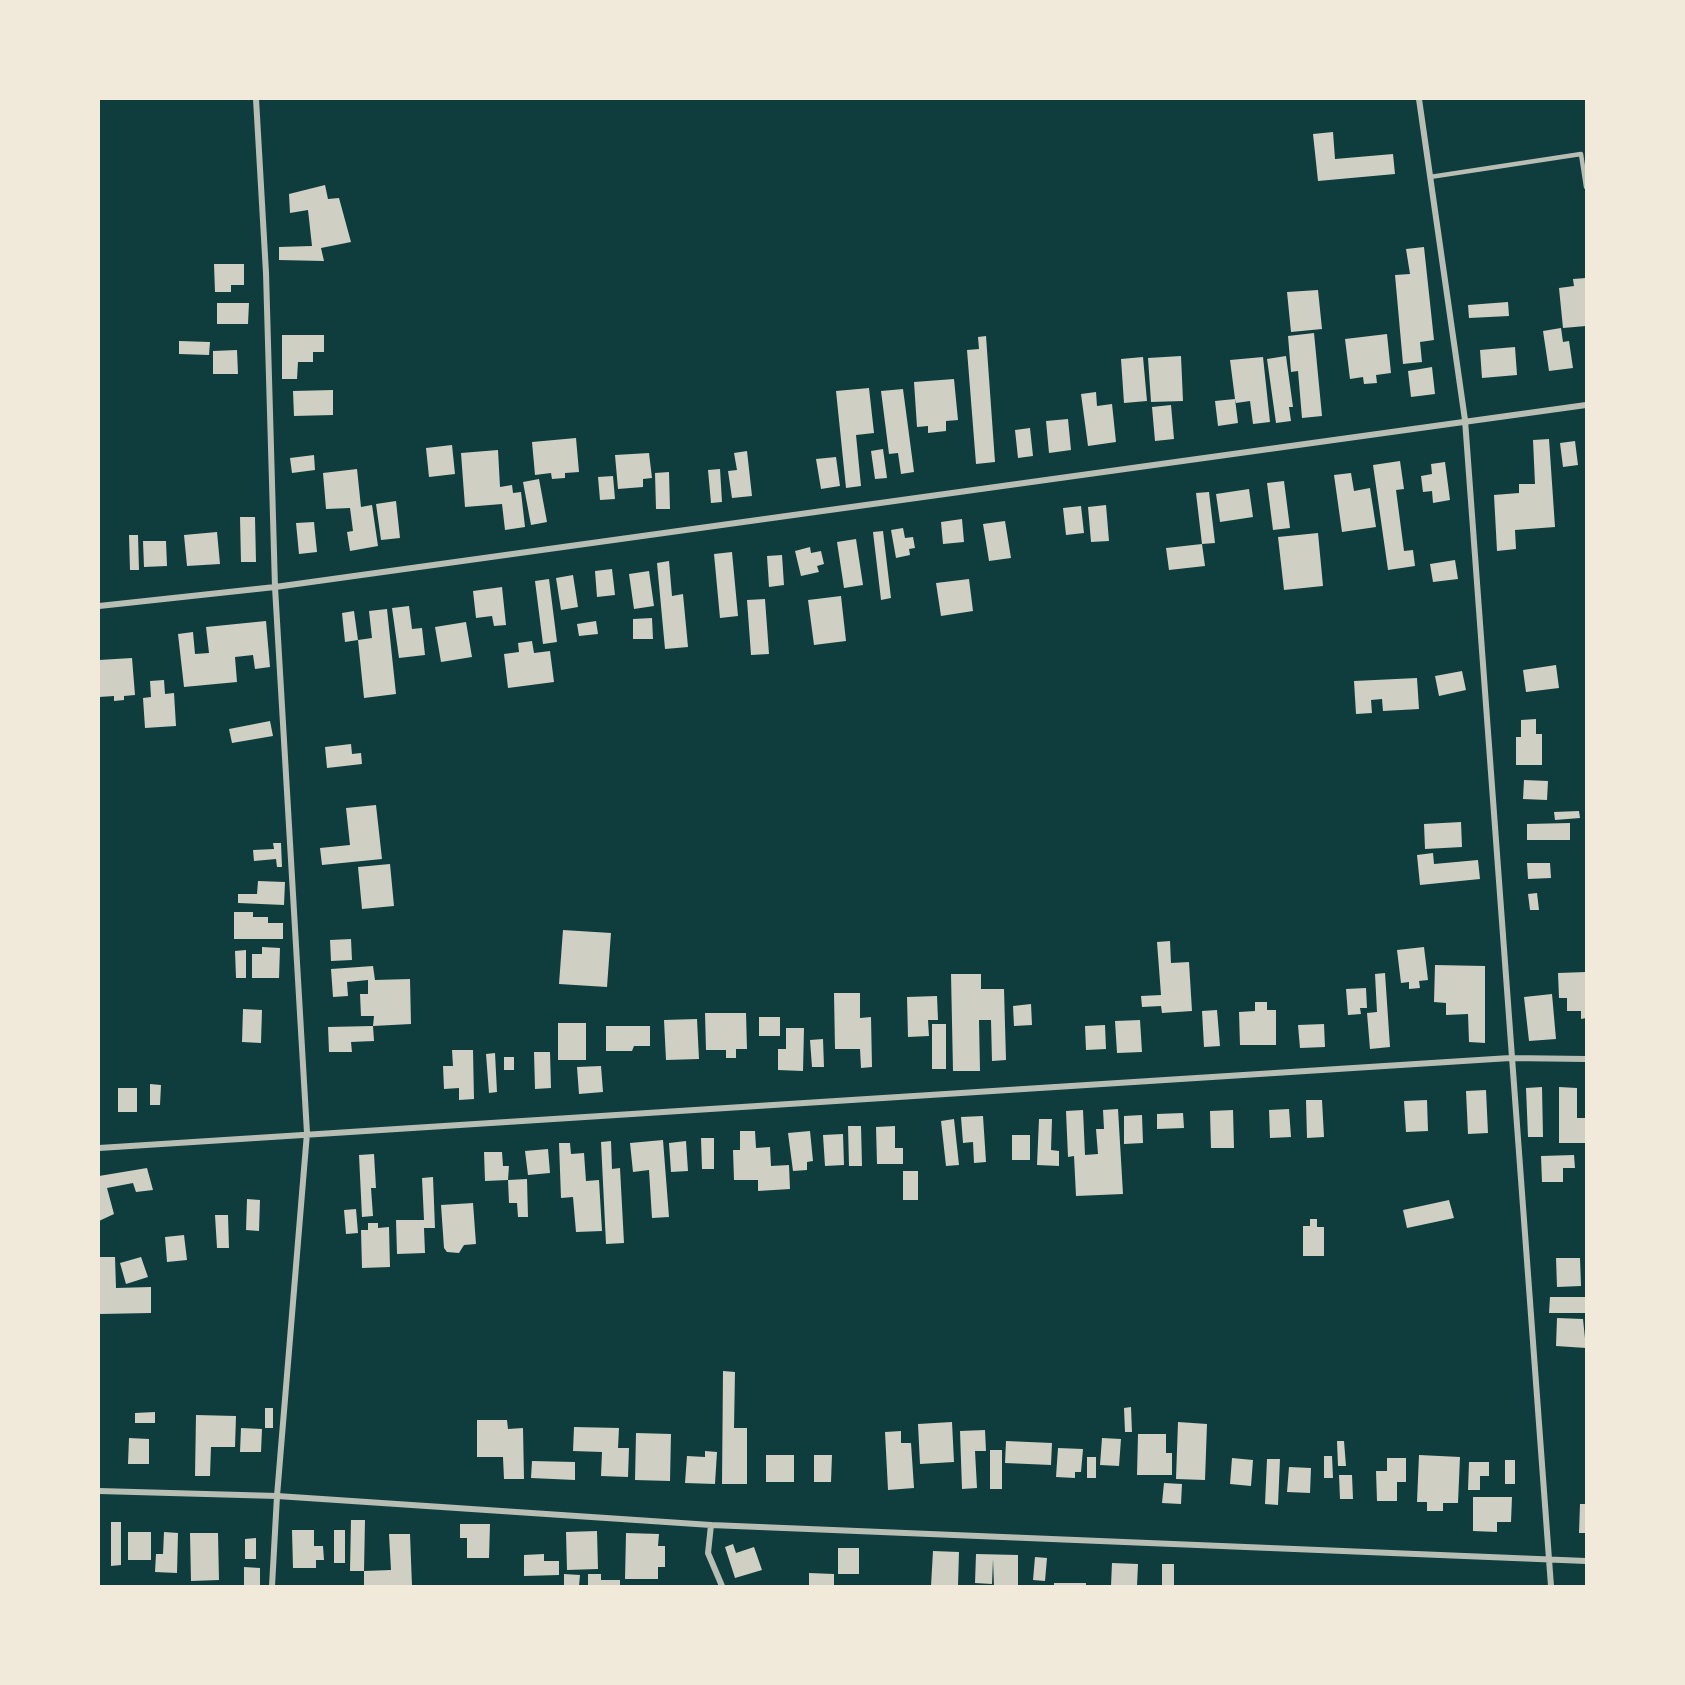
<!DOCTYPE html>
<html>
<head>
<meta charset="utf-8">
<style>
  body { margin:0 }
  #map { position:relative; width:1685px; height:1685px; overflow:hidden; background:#0f3d3e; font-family:"Noto Sans",sans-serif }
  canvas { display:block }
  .frame { position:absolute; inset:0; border:100px solid #f1e9da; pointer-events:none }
</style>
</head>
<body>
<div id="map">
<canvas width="1685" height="1685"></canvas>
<div class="frame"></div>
</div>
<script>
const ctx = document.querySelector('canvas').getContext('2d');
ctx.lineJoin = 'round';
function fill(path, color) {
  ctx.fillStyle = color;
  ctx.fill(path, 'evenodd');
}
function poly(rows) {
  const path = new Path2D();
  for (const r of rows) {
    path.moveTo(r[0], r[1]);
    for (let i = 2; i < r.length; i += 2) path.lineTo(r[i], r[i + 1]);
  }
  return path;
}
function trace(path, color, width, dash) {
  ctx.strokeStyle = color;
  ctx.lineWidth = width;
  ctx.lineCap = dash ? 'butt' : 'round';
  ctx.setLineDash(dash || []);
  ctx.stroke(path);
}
const building = poly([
  [1333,132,1335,159,1393,154,1395,174,1318,181,1313,134],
  [325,185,328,199,339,198,351,242,321,248,324,261,279,260,279,247,312,246,308,210,290,213,289,194],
  [1424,247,1434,340,1420,342,1422,362,1403,364,1395,275,1410,274,1406,249],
  [214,264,244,264,244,285,231,285,231,292,215,292],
  [1586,278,1586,326,1563,328,1559,288,1574,286,1573,279],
  [1318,290,1322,329,1291,332,1287,292],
  [1508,302,1509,316,1469,318,1468,305],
  [217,303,249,303,248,324,217,324],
  [1561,328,1563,342,1569,341,1573,368,1549,371,1543,331],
  [1314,333,1322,416,1302,418,1298,371,1291,372,1288,336],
  [1387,334,1391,373,1376,375,1377,383,1364,384,1363,377,1350,379,1345,339],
  [282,335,324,335,324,352,313,352,313,362,298,362,297,379,282,379],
  [986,336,995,462,976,464,967,350,979,349,978,337],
  [179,341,210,342,209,355,179,354],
  [1515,347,1517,375,1482,378,1480,350],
  [237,350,238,374,213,374,213,351],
  [1181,356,1183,401,1151,402,1148,358],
  [1286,356,1293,407,1289,407,1291,421,1276,423,1267,359],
  [1143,357,1147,401,1124,403,1121,359],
  [1263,357,1270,422,1253,424,1250,401,1236,403,1235,399,1230,360],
  [1432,367,1435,394,1411,397,1408,371],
  [954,379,958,420,946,421,946,431,928,433,928,426,917,427,914,382],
  [869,388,874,433,856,435,861,486,846,488,836,391],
  [903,389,914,472,901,474,898,453,889,454,881,391],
  [333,390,333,415,294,416,293,391],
  [1096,392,1097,406,1112,404,1116,442,1088,446,1081,394],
  [1235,399,1238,423,1218,426,1215,401],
  [1171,405,1174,439,1155,441,1152,407],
  [1068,419,1071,450,1049,453,1046,421],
  [1030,428,1033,456,1018,458,1015,430],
  [576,438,579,472,565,473,565,478,552,479,551,473,535,475,532,442],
  [1549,439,1555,527,1515,530,1516,549,1497,551,1494,495,1519,493,1519,484,1535,484,1533,440],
  [1575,441,1578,465,1563,467,1560,443],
  [452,445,455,474,429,477,426,448],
  [883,449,887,478,875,479,871,451],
  [498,450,500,487,512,485,513,493,521,492,525,527,505,530,502,504,465,507,461,453],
  [747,451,752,496,732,498,728,471,737,470,734,453],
  [649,453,652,478,643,479,643,487,618,489,615,455],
  [314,455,315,470,292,473,290,458],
  [836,457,840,486,821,489,816,459],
  [1400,461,1404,489,1396,490,1404,551,1413,550,1415,566,1388,570,1373,465],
  [1445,462,1450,500,1433,503,1432,491,1423,492,1421,476,1432,474,1431,464],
  [357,469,361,507,372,505,378,546,350,551,347,532,353,531,350,508,326,509,323,473],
  [720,469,722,502,711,503,708,470],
  [669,472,670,509,656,509,655,473],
  [1351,473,1354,491,1370,488,1376,527,1342,532,1334,475],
  [613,476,615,499,600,500,598,477],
  [539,479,547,522,531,525,523,482],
  [1284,481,1290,528,1273,530,1267,483],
  [1249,489,1253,517,1220,522,1216,494],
  [1209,492,1215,543,1202,544,1205,566,1169,570,1166,548,1202,544,1196,493],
  [396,501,400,538,381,540,376,504],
  [1106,505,1109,541,1091,542,1088,507],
  [1081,506,1084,533,1066,535,1063,508],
  [240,517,255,517,256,562,241,562],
  [962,519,964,542,943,544,941,522],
  [1005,521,1011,558,989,561,983,524],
  [314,522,317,552,299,554,296,523],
  [903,528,905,538,913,537,915,548,909,549,910,555,896,558,891,530],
  [883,531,891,598,881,600,873,532],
  [217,532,220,564,187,566,184,535],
  [1318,533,1323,586,1284,590,1278,537],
  [129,535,138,535,139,570,130,570],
  [856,539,863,585,844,588,837,542],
  [143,541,166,541,167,566,144,567],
  [810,547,811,553,821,551,824,564,817,566,819,572,801,576,795,551],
  [732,552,738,616,720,618,714,554],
  [782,555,784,585,769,587,767,556],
  [1455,560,1458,579,1433,582,1430,564],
  [669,561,672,596,683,594,688,647,665,649,657,563],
  [612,569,615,595,597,597,595,571],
  [649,571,654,606,634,609,629,574],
  [573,575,578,607,561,610,556,578],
  [549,579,557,642,543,644,535,581],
  [969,579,973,611,941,616,936,583],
  [502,587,506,625,494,626,492,616,476,618,473,591],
  [841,596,846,641,814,645,808,600],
  [765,599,769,654,751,655,747,600],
  [409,606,412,629,422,628,425,655,399,658,392,608],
  [387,609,396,694,364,698,358,640,372,638,369,611],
  [354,611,358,640,345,642,342,613],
  [652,618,653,639,633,639,633,619],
  [266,621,270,667,255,669,253,655,235,657,237,682,184,687,178,634,193,632,195,654,209,653,206,627],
  [596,621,598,634,579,636,577,624],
  [466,622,472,657,441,662,435,627],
  [532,641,534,653,550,651,554,682,508,688,504,654,519,652,518,643],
  [132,658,135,695,124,696,124,700,114,701,114,696,99,697,99,660],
  [1556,665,1559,688,1526,692,1523,670],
  [1462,671,1466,690,1439,696,1435,676],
  [1417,678,1419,709,1383,711,1382,699,1371,700,1372,713,1356,714,1354,681],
  [164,680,165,694,174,693,176,726,145,728,143,698,151,697,150,681],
  [1536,719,1536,734,1542,734,1542,765,1516,765,1516,737,1521,737,1521,720],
  [270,721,273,736,232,743,229,729],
  [351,744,352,754,361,753,362,764,327,768,325,747],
  [1524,780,1548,781,1547,800,1523,799],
  [376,805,382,859,322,865,320,848,350,845,346,808],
  [1579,811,1580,818,1555,820,1554,812],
  [1461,822,1462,847,1425,849,1424,824],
  [1570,823,1570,840,1527,840,1527,824],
  [273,843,281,843,282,867,277,867,276,859,254,861,253,850,274,849],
  [1433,853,1434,864,1478,860,1480,879,1420,885,1417,855],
  [1527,863,1550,863,1551,878,1528,879],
  [390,864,394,906,362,909,358,867],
  [258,881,285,882,284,905,238,903,238,894,257,894],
  [1537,893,1539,910,1530,910,1528,894],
  [234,912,253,912,253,917,268,917,268,923,283,923,283,939,234,939],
  [563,930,611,933,607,987,559,984],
  [351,939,352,960,331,961,330,940],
  [1170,941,1171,963,1189,962,1192,1011,1162,1013,1161,1006,1142,1007,1141,996,1161,995,1157,942],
  [262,947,280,948,279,978,252,978,252,954,262,954],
  [1424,947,1428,980,1419,981,1420,988,1409,989,1409,982,1401,983,1397,950],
  [246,950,246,978,236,978,235,951],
  [1435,965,1485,966,1485,1043,1469,1042,1468,1014,1446,1015,1446,1003,1434,1002],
  [373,966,375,980,410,979,411,1024,373,1026,374,1016,361,1016,360,994,368,994,368,980,347,982,348,996,333,997,331,969],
  [1586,972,1586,1018,1581,1019,1581,1011,1567,1011,1567,998,1559,998,1558,973],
  [1385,973,1390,1047,1370,1049,1367,1013,1377,1012,1375,974],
  [951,974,981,974,981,989,1004,989,1006,1060,992,1061,991,1020,979,1020,980,1071,953,1071],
  [1366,988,1367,1008,1360,1008,1361,1014,1348,1015,1346,989],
  [834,993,860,993,860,1018,871,1017,872,1067,861,1068,860,1049,835,1049],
  [1552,994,1556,1039,1529,1041,1524,997],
  [937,996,938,1020,928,1020,929,1036,908,1037,907,997],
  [1255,1002,1267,1002,1267,1010,1276,1010,1276,1045,1240,1045,1239,1012,1255,1011],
  [1031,1004,1032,1025,1014,1026,1013,1006],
  [243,1009,262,1010,261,1043,242,1042],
  [1217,1010,1220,1046,1204,1047,1202,1011],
  [705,1013,746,1013,747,1049,736,1049,736,1058,726,1058,726,1050,706,1050],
  [759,1017,780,1017,780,1036,759,1036],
  [697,1019,699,1059,666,1060,664,1020],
  [1140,1020,1142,1052,1117,1053,1115,1021],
  [558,1023,586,1023,586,1060,558,1060],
  [932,1024,946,1024,946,1069,932,1069],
  [1324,1024,1325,1047,1300,1048,1298,1025],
  [1105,1025,1106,1049,1086,1050,1085,1026],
  [373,1026,374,1041,351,1042,352,1052,329,1052,328,1027],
  [606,1026,650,1026,650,1046,634,1046,632,1051,606,1051],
  [786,1028,804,1028,803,1071,778,1070,778,1049,786,1049],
  [823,1039,824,1067,812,1067,810,1040],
  [452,1050,473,1050,474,1099,459,1100,459,1088,444,1089,443,1066,453,1066],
  [534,1052,550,1052,551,1088,535,1089],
  [495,1053,497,1092,489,1093,486,1054],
  [504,1057,514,1057,514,1070,504,1070],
  [601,1066,603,1092,579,1094,577,1067],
  [150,1084,161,1085,160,1105,150,1105],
  [1542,1087,1543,1137,1528,1137,1526,1088],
  [1559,1087,1577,1088,1577,1118,1586,1118,1586,1143,1559,1143],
  [118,1088,137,1088,137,1112,118,1112],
  [1486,1090,1488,1133,1468,1134,1466,1091],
  [1306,1100,1322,1100,1324,1137,1307,1138],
  [1427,1100,1428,1131,1406,1132,1404,1101],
  [1118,1109,1123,1194,1076,1196,1074,1156,1068,1157,1066,1111,1083,1110,1085,1155,1098,1154,1096,1129,1104,1129,1103,1110],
  [1289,1109,1291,1137,1270,1138,1269,1110],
  [1233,1110,1234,1148,1211,1148,1210,1111],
  [1183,1113,1184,1128,1157,1129,1157,1114],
  [1142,1115,1143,1143,1124,1144,1124,1116],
  [983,1116,986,1162,974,1163,973,1142,963,1143,961,1117],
  [954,1119,959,1165,946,1166,941,1121],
  [1039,1119,1052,1119,1051,1150,1059,1151,1059,1166,1037,1165],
  [848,1126,861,1126,862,1166,849,1166],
  [895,1126,895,1148,903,1148,903,1164,877,1164,876,1127],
  [740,1131,755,1131,756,1148,770,1147,771,1166,789,1165,790,1189,758,1191,758,1180,734,1180,733,1150,740,1150],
  [810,1131,813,1161,807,1162,807,1170,793,1171,788,1133],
  [843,1134,844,1165,825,1166,823,1135],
  [1012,1135,1030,1135,1030,1160,1012,1160],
  [701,1138,714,1138,714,1169,702,1169],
  [663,1140,669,1217,652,1218,649,1170,633,1172,630,1143],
  [611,1141,612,1169,620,1168,624,1243,606,1244,601,1142],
  [686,1141,688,1171,671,1172,669,1143],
  [559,1143,570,1143,571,1154,584,1153,586,1181,599,1180,602,1231,576,1232,573,1197,561,1198],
  [548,1149,550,1173,528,1175,525,1151],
  [484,1152,502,1152,503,1166,509,1166,508,1180,485,1181],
  [374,1154,376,1188,371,1188,373,1216,362,1217,359,1155],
  [1574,1155,1575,1168,1563,1168,1563,1182,1542,1182,1541,1156],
  [147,1168,153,1190,136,1192,133,1183,107,1188,114,1214,99,1221,99,1176],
  [903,1171,918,1171,918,1200,903,1200],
  [433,1177,435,1228,424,1228,425,1253,397,1254,396,1220,424,1220,422,1178],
  [527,1179,528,1217,518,1217,517,1203,509,1203,508,1180],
  [247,1199,260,1200,259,1231,246,1230],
  [1449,1200,1454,1218,1407,1228,1403,1210],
  [473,1203,476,1244,464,1245,459,1253,447,1252,444,1248,441,1205],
  [356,1209,358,1233,346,1234,344,1210],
  [215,1215,228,1215,229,1248,217,1248],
  [1310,1219,1317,1219,1317,1227,1324,1227,1324,1256,1303,1256,1303,1226,1310,1226],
  [368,1223,378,1223,378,1228,389,1227,390,1267,362,1268,361,1230,368,1230],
  [184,1235,187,1260,167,1262,165,1237],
  [99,1257,115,1257,116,1288,151,1287,151,1313,100,1314],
  [141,1257,148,1277,126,1284,120,1263],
  [1556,1258,1580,1258,1581,1286,1557,1287],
  [1550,1297,1586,1297,1586,1313,1549,1313],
  [1557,1318,1583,1319,1586,1348,1556,1346],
  [723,1371,735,1372,734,1428,747,1428,747,1484,722,1484],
  [1131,1407,1132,1432,1125,1432,1124,1408],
  [265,1408,273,1408,273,1428,265,1428],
  [155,1412,155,1423,135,1423,135,1413],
  [196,1415,236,1416,235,1447,211,1447,210,1476,195,1476],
  [477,1420,507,1420,508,1429,523,1428,524,1479,504,1479,503,1457,477,1457],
  [952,1422,954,1462,920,1464,918,1424],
  [1178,1422,1207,1424,1205,1480,1176,1479],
  [574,1427,619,1428,618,1448,629,1448,628,1477,601,1476,602,1452,573,1451],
  [241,1428,262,1429,261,1452,240,1452],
  [985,1430,986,1451,975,1451,977,1488,962,1489,960,1431],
  [901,1431,901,1443,911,1443,914,1488,888,1490,885,1432],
  [636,1433,671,1434,670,1481,635,1480],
  [1138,1434,1166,1434,1166,1453,1172,1453,1172,1475,1137,1475],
  [129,1438,149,1439,149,1464,128,1464],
  [1102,1438,1121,1439,1119,1466,1100,1465],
  [1006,1441,1052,1443,1051,1465,1005,1463],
  [1337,1441,1344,1441,1346,1466,1338,1466],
  [1058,1448,1083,1449,1081,1472,1075,1472,1075,1478,1056,1477],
  [990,1450,1002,1450,1002,1489,990,1489],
  [705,1451,717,1452,715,1484,685,1483,687,1456,705,1457],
  [766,1455,794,1455,794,1482,766,1482],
  [814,1455,832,1455,831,1482,814,1482],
  [1419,1455,1460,1457,1458,1503,1443,1503,1443,1511,1427,1511,1427,1502,1417,1502],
  [1324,1456,1332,1456,1333,1478,1324,1478],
  [1087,1457,1096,1457,1096,1478,1087,1478],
  [1232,1458,1253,1460,1251,1486,1230,1484],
  [1387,1458,1406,1458,1406,1482,1397,1482,1397,1501,1377,1501,1376,1471,1387,1471],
  [1267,1459,1280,1459,1278,1505,1265,1504],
  [1505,1460,1515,1460,1515,1484,1505,1484],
  [532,1461,575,1462,575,1480,531,1478],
  [1469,1462,1489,1462,1489,1476,1480,1476,1480,1490,1468,1490],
  [1289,1467,1311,1468,1310,1493,1287,1492],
  [1339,1475,1352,1475,1353,1499,1340,1499],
  [1164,1483,1182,1484,1181,1504,1162,1503],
  [1473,1497,1512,1497,1511,1522,1497,1522,1497,1532,1473,1531],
  [1580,1504,1586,1504,1586,1533,1579,1533],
  [351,1520,365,1520,364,1571,391,1570,389,1534,410,1534,412,1586,364,1586,364,1571,350,1571],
  [111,1522,121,1522,121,1565,111,1566],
  [460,1524,490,1524,489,1558,467,1558,467,1538,460,1538],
  [292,1530,314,1530,314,1546,323,1546,324,1560,316,1560,316,1568,293,1568],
  [334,1530,345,1530,345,1563,334,1563],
  [597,1531,598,1569,567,1570,566,1532],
  [128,1532,151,1532,151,1560,128,1560],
  [164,1532,178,1533,177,1573,155,1572,156,1554,163,1554],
  [190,1533,218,1533,219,1580,191,1581],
  [626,1533,659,1534,658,1546,665,1546,665,1567,658,1567,658,1579,625,1579],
  [256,1538,256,1559,245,1559,245,1539],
  [733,1544,736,1553,754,1547,762,1570,735,1578,725,1547],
  [838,1548,859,1548,859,1574,838,1574],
  [933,1551,959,1552,958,1586,931,1586],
  [544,1554,544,1561,559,1561,559,1575,524,1576,524,1555],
  [976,1554,1018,1555,1018,1586,994,1586,993,1559,992,1584,975,1583],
  [1035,1557,1047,1558,1045,1581,1033,1580],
  [1112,1563,1138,1564,1137,1586,1111,1586],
  [1162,1564,1174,1564,1174,1586,1162,1586],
  [244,1567,260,1568,260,1586,244,1586],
  [809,1573,834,1574,834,1586,809,1586],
  [564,1574,580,1575,579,1586,564,1586],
  [588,1574,601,1574,601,1580,620,1580,620,1586,588,1586],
  [1054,1583,1086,1583,1086,1586,1054,1586]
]);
const service = poly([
  [1430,177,1581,154,1586,187]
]);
const minor = poly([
  [256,99,266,273,275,587,307,1133,277,1496,272,1586],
  [1419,99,1465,420,1551,1586],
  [99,606,275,587,1586,405],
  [99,1148,1510,1058,1586,1059],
  [99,1491,277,1496,711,1525,1586,1561],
  [711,1525,708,1553,722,1586]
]);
fill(building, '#cfcfc3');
trace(service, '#b8beb3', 4.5);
trace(minor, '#b8beb3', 6);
</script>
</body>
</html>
